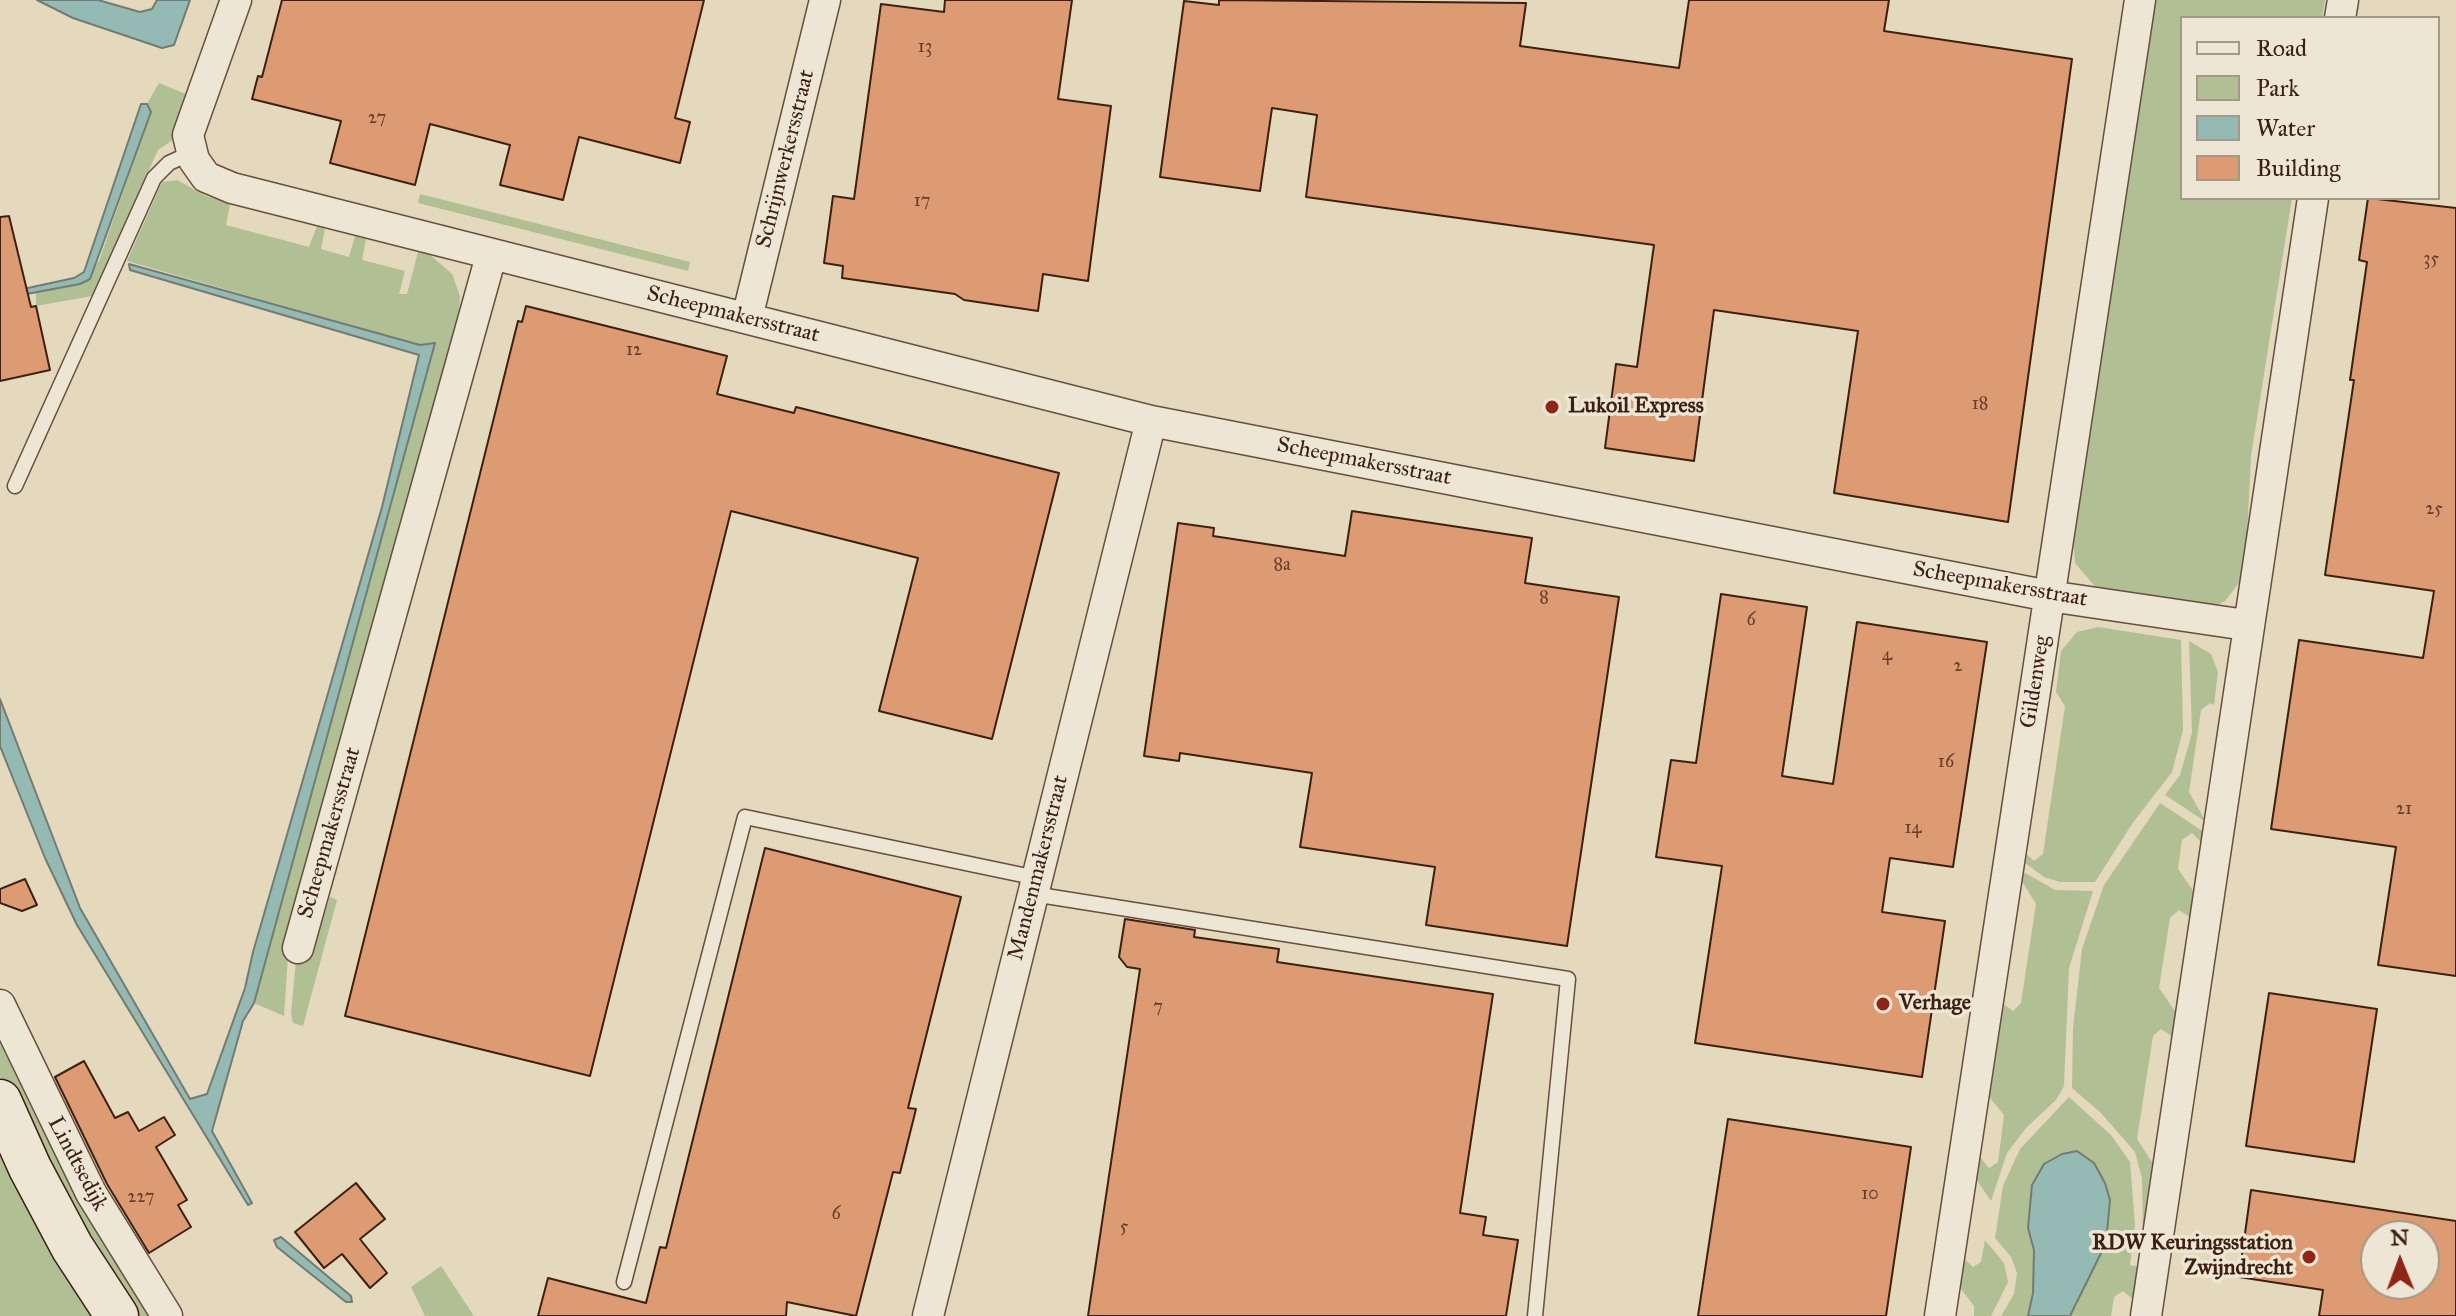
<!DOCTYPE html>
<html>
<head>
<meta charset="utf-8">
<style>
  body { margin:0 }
  #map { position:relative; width:2456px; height:1316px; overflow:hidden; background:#e4d8bd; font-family:"IM FELL Great Primer",serif }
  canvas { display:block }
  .legend { position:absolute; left:2180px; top:16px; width:260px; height:184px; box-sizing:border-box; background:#ede6d4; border:2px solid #a79787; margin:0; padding:10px 14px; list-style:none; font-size:24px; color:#3e2013 }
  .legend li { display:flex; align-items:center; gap:16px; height:40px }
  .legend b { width:40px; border:2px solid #a79787 }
  .north { position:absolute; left:2360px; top:1220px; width:80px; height:80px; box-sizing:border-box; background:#ede6d4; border:2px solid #a79787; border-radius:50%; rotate:359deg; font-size:22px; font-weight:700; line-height:32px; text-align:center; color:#3e2013 }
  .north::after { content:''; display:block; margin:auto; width:28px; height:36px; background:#8f2418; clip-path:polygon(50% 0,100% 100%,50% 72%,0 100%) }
</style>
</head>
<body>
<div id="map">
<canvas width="2456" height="1316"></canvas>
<ul class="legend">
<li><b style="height:10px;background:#ede6d4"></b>Road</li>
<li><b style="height:22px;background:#b1bf94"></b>Park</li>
<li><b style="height:22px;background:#95b9b3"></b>Water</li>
<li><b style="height:22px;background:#dc9b73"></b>Building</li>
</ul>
<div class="north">N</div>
</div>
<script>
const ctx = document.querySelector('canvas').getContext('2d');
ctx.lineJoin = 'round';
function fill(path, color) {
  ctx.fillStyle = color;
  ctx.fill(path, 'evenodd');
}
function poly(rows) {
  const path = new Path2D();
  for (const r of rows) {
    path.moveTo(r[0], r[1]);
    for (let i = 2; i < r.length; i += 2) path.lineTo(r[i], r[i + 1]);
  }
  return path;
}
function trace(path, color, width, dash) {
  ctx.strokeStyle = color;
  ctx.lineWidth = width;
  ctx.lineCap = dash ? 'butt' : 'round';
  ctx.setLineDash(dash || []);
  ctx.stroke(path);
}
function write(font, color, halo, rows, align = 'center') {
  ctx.font = font + ' "IM FELL Great Primer",serif';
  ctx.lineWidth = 7;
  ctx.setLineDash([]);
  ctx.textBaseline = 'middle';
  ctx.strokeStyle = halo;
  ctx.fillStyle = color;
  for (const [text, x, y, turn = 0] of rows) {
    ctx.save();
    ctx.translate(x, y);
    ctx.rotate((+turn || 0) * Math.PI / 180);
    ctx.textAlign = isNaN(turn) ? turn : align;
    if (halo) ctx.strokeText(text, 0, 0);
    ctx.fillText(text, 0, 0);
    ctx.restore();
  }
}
const green = poly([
  [2149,0,2325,0,2322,18,2182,18,2182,198,2292,198,2251,456,2245,575,2225,601,2208,609,2098,590,2075,563,2073,533],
  [159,83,188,95,174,139,158,150,92,296,36,306,36,290,80,284,99,261,151,112,147,104],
  [177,180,206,196,230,204,226,225,309,247,317,226,325,229,321,249,349,257,355,236,366,239,362,260,405,271,399,294,407,294,418,252,429,254,452,274,460,296,459,316,288,956,284,1016,254,1003,435,343,420,345,127,261,162,182],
  [420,194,690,262,688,271,418,203],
  [2098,627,2181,640,2183,730,2172,772,2132,824,2095,882,2060,882,2044,877,2021,860,2024,852,2034,861,2043,854,2065,706,2056,692,2061,651,2077,632],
  [2189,641,2211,654,2218,672,2214,705,2210,703,2201,710,2189,792,2206,822,2165,795,2180,775,2192,733],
  [2160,803,2204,832,2201,842,2192,833,2182,840,2178,869,2194,892,2191,918,2179,910,2170,918,2159,988,2177,1014,2173,1037,2161,1029,2153,1036,2151,1049,2137,1139,2154,1165,2143,1238,2142,1178,2135,1152,2101,1113,2072,1088,2073,1028,2082,949,2104,885],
  [2020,870,2055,890,2093,891,2069,968,2064,1086,2056,1100,2026,1128,2007,1153,1991,1201,1974,1176,1977,1159,1980,1157,1989,1168,1998,1162,2000,1147,2004,1115,1986,1093,2002,1003,2013,1011,2021,1003,2036,904,2020,878],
  [330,897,337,900,303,1026,293,1023,291,1013,296,960,299,951,312,954],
  [0,1023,33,1098,28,1101,50,1145,55,1143,61,1156,57,1158,63,1173,151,1316,130,1316,46,1176,0,1077],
  [2069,1097,2111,1135,2130,1162,2135,1225,2130,1265,2139,1267,2134,1300,2123,1291,2114,1297,2111,1316,2070,1316,2078,1303,2069,1151,2044,1164,2032,1185,2028,1228,2034,1250,2033,1293,2028,1316,2001,1316,2014,1294,2017,1273,2011,1257,1995,1238,2003,1186,2020,1149],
  [0,1130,103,1316,0,1316],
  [1985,1240,2004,1263,2008,1282,1991,1316,1974,1316,1974,1306,1958,1285,1963,1258,1973,1267,1981,1262],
  [441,1266,474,1316,425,1316,411,1287]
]);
const water = poly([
  [37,0,98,0,140,12,152,9,157,0,190,0,174,45,162,48,73,18,37,0],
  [141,104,147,104,151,112,90,279,80,284,0,299,0,294,74,278,84,272,141,104],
  [129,264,420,345,435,343,254,1003,243,1021,212,1131,252,1203,248,1205,77,925,45,858,0,746,0,699,80,908,190,1099,207,1094,245,988,253,952,382,507,419,355,130,270,129,264],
  [2077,1151,2094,1163,2105,1183,2110,1200,2106,1243,2070,1316,2028,1316,2033,1293,2034,1250,2028,1228,2032,1185,2044,1164,2062,1154,2077,1151],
  [281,1237,351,1296,352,1302,346,1302,277,1247,274,1240,281,1237]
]);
const building = poly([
  [282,0,704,0,675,118,690,122,680,163,579,137,563,200,500,185,510,145,430,124,415,185,330,163,341,121,252,99,258,76,262,77,282,0],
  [945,0,1072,0,1058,99,1111,106,1088,281,1043,274,1038,311,964,300,955,294,842,278,843,266,824,263,833,196,854,199,881,4,944,12,945,0],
  [1219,0,1526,3,1520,46,1679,68,1689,0,1889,0,1884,31,2072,59,2008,522,1834,493,1858,331,1714,310,1694,461,1605,448,1616,364,1637,367,1654,245,1306,197,1317,115,1272,108,1260,191,1160,177,1184,1,1219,5,1219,0],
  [2368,198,2456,208,2456,976,2378,965,2396,847,2271,829,2299,640,2423,658,2434,591,2325,575,2354,380,2350,380,2367,262,2359,260,2368,198],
  [9,216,31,307,36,306,50,370,0,381,0,217,9,216],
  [526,306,727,356,717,394,794,413,796,407,1059,473,992,739,879,711,918,558,731,511,590,1076,345,1016,518,321,522,322,526,306],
  [1352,511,1532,538,1525,583,1619,597,1567,946,1426,925,1435,867,1300,847,1312,773,1180,753,1179,761,1144,756,1178,523,1214,528,1213,536,1345,556,1352,511],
  [1721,594,1807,607,1782,776,1833,784,1857,622,1987,642,1953,867,1890,858,1882,912,1945,921,1922,1077,1695,1043,1722,866,1656,857,1671,760,1696,763,1721,594],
  [765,848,961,897,908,1108,916,1109,900,1173,893,1172,856,1316,787,1302,786,1316,538,1316,548,1278,646,1303,660,1247,666,1248,765,848],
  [25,879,37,905,22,911,0,903,0,889,25,879],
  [1125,919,1195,930,1194,937,1279,949,1277,962,1493,994,1460,1213,1486,1217,1483,1235,1518,1240,1506,1316,1088,1316,1140,969,1127,967,1119,957,1125,919],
  [2269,993,2377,1009,2354,1162,2246,1146,2269,993],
  [84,1061,115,1118,128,1112,139,1131,164,1117,175,1135,156,1147,187,1200,178,1205,191,1227,149,1253,107,1184,55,1077,84,1061],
  [1728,1119,1911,1147,1886,1316,1698,1316,1728,1119],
  [356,1183,385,1219,360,1239,387,1273,370,1288,342,1254,324,1268,295,1232,356,1183],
  [2251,1190,2456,1221,2456,1316,2319,1316,2323,1290,2239,1277,2251,1190],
  [2376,1236,2424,1236,2424,1284,2376,1284,2376,1236]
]);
const lane = poly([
  [15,486,154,178,169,163,193,152],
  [1033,894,1568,979,1535,1316],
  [624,1282,745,817,1037,878]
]);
const street = poly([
  [236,0,188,135,194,160,206,177,232,188,1151,421,2049,596,2246,625],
  [2340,18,2343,0],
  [747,318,825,0],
  [298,948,491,256],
  [0,1005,91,1193,167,1316],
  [928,1316,1151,421],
  [1940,1316,2140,0],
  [2146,1316,2313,198]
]);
const secondary = poly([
  [0,1101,30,1168,72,1247,117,1316]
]);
const markers = [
  [1552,407,8,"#8f2418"],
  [1883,1004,8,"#8f2418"],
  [2309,1257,8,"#8f2418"]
];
const numberNames = [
  ["13",925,48],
  ["27",377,119],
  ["17",922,202],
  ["35",2431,260],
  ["12",634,351],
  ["18",1980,405],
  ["25",2434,510],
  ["8a",1282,566],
  ["8",1544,599],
  ["6",1751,621],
  ["4",1887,656],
  ["2",1958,667],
  ["16",1946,763],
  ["21",2404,810],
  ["14",1913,829],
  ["7",1158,1008],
  ["10",1870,1195],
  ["227",141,1198],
  ["6",836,1215],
  ["5",1124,1228]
];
const streetNames = [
  ["Schrijnwerkersstraat",786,159,-76],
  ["Scheepmakersstraat",733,315,14],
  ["Scheepmakersstraat",1364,462,11],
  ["Scheepmakersstraat",2000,585,10],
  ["Gildenweg",2036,682,-81],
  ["Scheepmakersstraat",330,833,-74],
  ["Mandenmakersstraat",1039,868,-76],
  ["Lindtsedijk",77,1164,62]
];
const poiNames = [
  ["Lukoil Express",1568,407],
  ["Verhage",1899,1004],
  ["RDW Keuringsstation",2293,1244,"right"],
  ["Zwijndrecht",2293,1269,"right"]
];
fill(green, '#b1bf94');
fill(water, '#95b9b3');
trace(water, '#727c73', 2);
fill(building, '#dc9b73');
trace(building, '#3e2013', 2);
trace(lane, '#684e3e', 17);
trace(street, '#684e3e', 33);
trace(secondary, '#3e2013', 45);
trace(lane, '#ede6d4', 14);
trace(street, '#ede6d4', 30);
trace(secondary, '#ede6d4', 42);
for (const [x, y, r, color] of markers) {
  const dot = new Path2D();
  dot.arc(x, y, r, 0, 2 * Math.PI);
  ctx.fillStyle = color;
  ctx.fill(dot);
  trace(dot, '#ede6d4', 3);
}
write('18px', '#663f2b', null, numberNames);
write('22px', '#3e2013', '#ede6d4', streetNames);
write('bold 22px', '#3e2013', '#ede6d4', poiNames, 'left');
</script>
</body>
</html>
